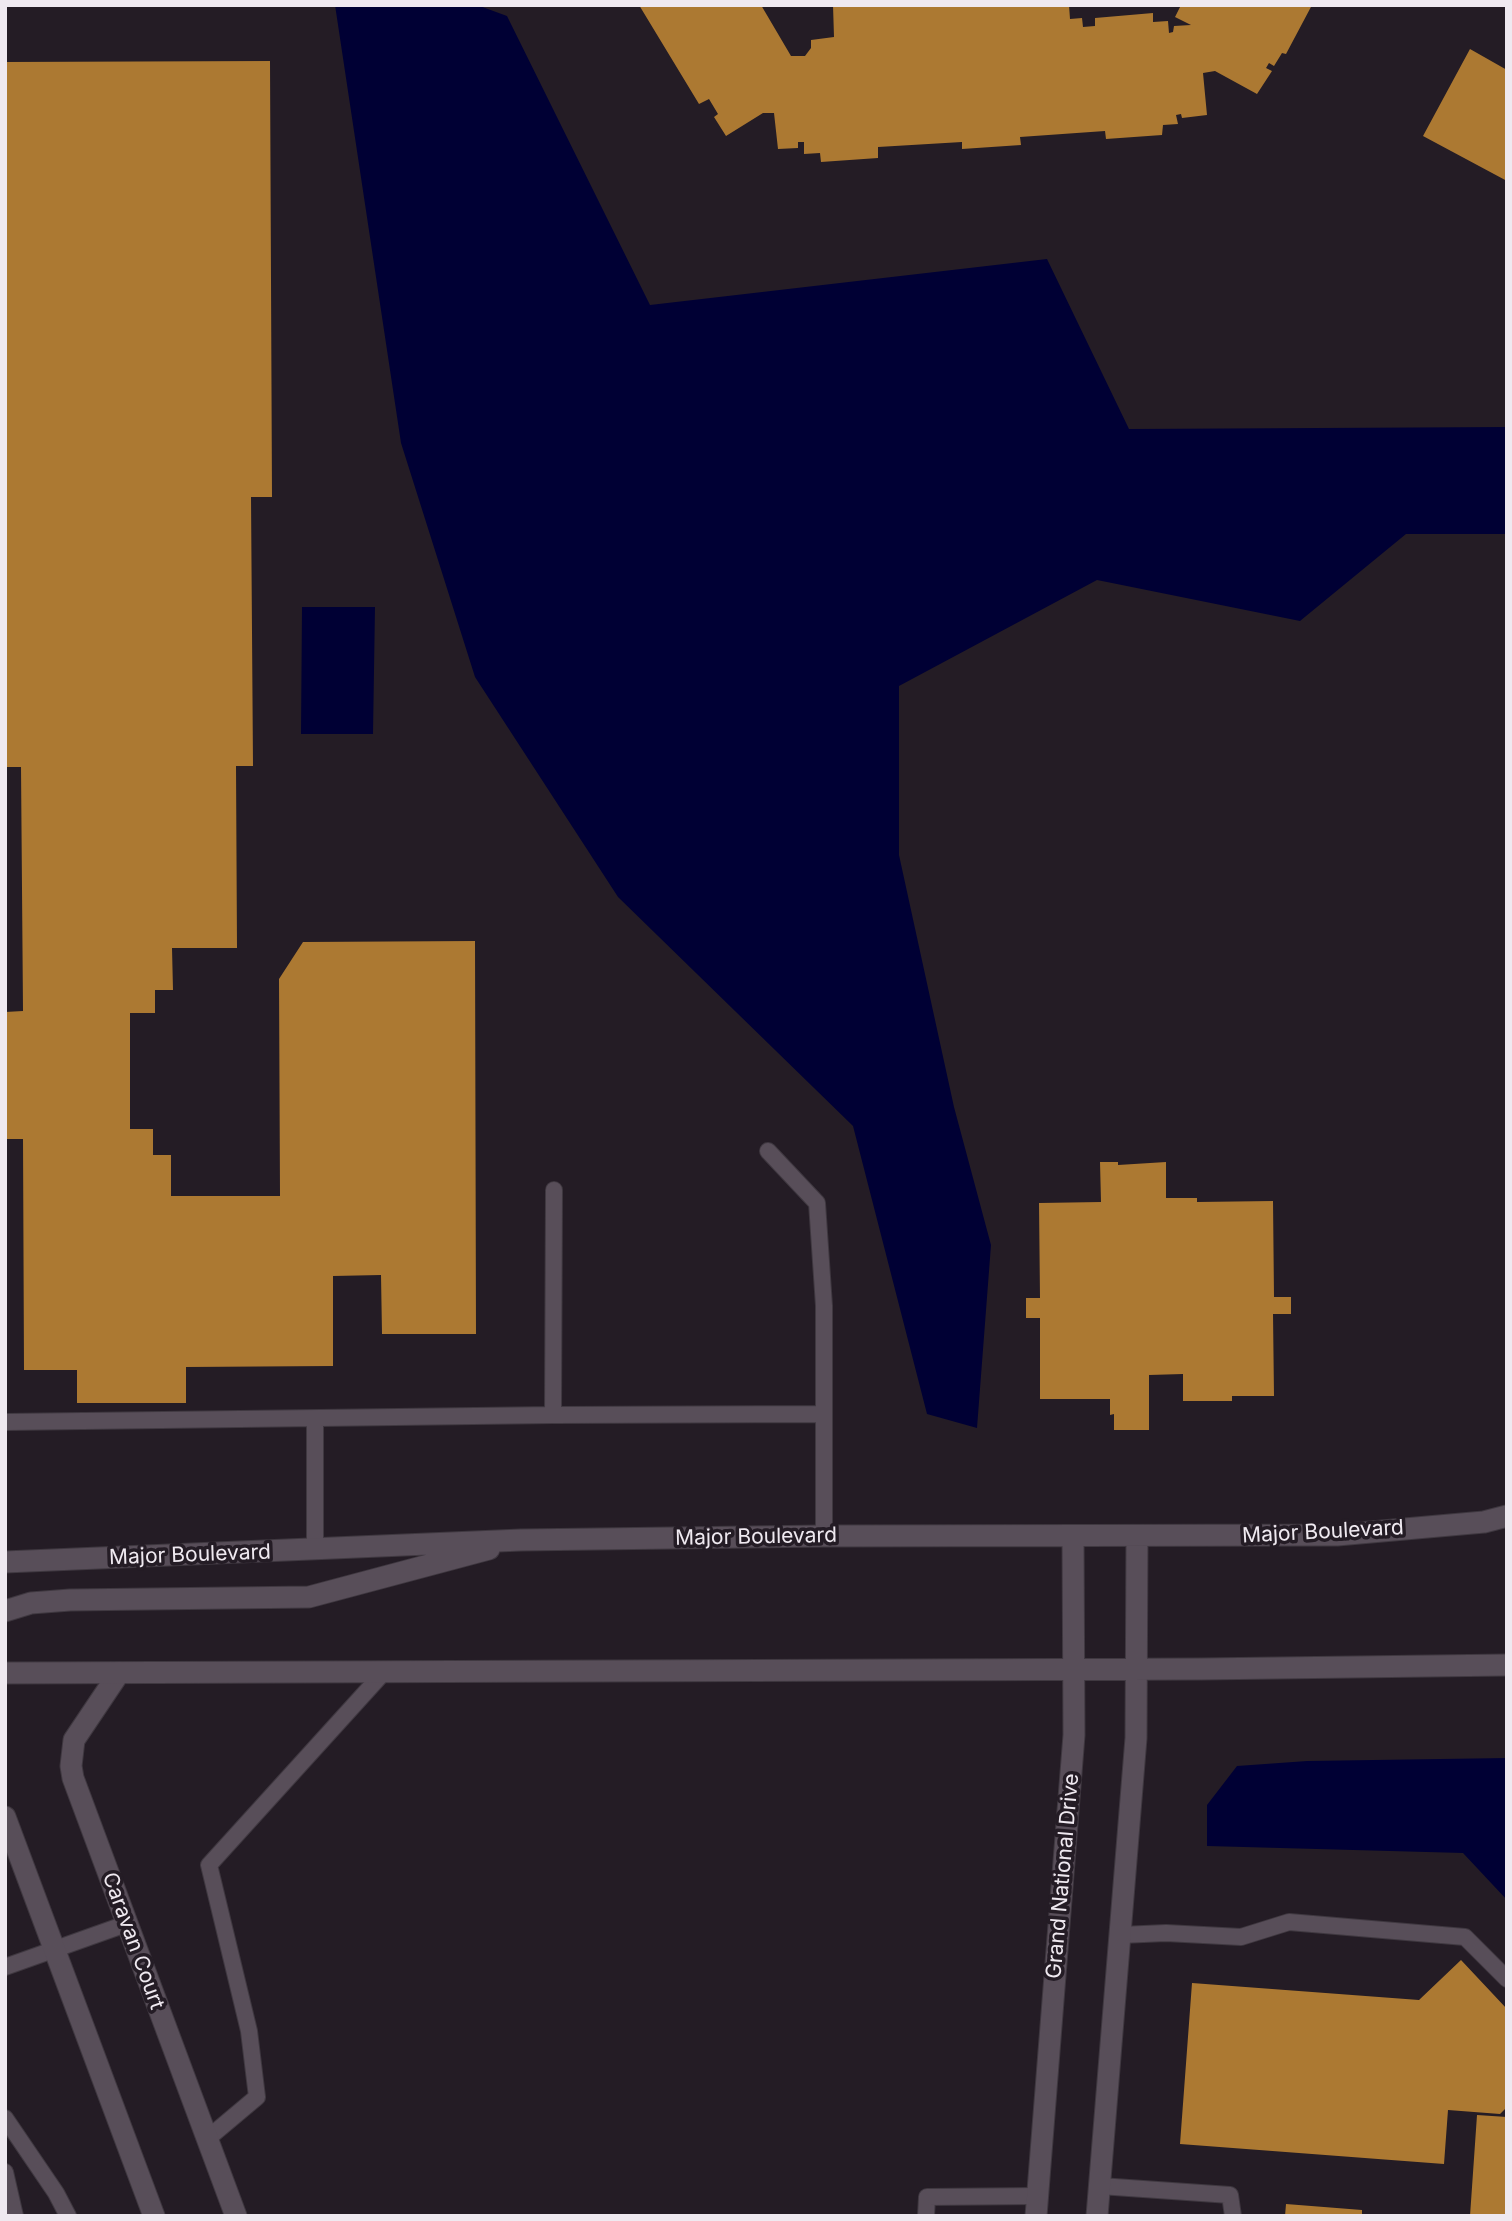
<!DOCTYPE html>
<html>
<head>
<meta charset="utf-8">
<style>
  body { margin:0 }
  #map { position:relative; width:1512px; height:2221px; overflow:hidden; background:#241c25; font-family:Inter,sans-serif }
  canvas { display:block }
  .frame { position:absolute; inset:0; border:7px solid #efe9f0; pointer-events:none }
</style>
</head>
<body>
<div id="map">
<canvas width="1512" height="2221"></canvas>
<div class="frame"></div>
</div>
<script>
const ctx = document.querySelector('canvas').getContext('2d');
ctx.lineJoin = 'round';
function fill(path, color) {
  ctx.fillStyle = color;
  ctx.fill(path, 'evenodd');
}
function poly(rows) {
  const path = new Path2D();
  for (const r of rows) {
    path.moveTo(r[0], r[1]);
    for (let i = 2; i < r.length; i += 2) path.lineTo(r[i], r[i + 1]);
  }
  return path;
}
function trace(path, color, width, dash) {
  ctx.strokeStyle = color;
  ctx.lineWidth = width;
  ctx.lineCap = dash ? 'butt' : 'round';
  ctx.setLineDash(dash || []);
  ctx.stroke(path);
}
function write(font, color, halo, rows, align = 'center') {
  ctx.font = font + ' Inter,sans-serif';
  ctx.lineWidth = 7;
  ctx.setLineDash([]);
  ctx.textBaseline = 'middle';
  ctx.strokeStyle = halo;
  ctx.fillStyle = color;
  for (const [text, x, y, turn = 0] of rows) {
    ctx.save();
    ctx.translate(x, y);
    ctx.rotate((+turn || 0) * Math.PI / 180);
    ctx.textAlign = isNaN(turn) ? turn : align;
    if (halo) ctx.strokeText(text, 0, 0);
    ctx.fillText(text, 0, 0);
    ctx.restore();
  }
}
const water = poly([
  [335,5,477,5,507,16,650,305,1047,259,1129,429,1507,427,1507,534,1406,534,1300,621,1097,580,899,686,899,855,954,1107,991,1245,977,1428,927,1414,853,1126,618,897,475,677,401,443],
  [302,607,375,607,373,734,301,734],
  [1507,1758,1507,1900,1463,1853,1207,1846,1207,1805,1237,1766,1307,1761]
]);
const building = poly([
  [639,5,761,5,791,56,805,56,811,48,811,40,834,37,833,5,1069,5,1070,19,1082,18,1083,27,1095,26,1095,18,1153,13,1153,22,1168,21,1169,33,1173,32,1174,26,1191,25,1175,17,1181,5,1312,5,1286,54,1282,53,1274,66,1269,63,1266,68,1272,71,1257,94,1215,71,1203,73,1207,115,1182,118,1181,114,1176,115,1178,124,1163,125,1162,135,1106,139,1105,131,1020,137,1021,145,962,149,962,142,878,147,878,158,821,162,820,153,804,154,804,142,798,142,798,148,778,149,774,113,763,113,726,136,714,117,718,114,709,99,699,104],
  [1470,49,1507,70,1507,181,1423,136],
  [270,61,272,497,251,497,253,766,236,766,237,948,172,948,173,990,155,990,155,1013,130,1013,130,1129,153,1129,153,1155,171,1155,171,1196,280,1196,279,979,303,942,475,941,476,1334,382,1334,381,1275,333,1276,333,1366,186,1367,186,1403,77,1403,77,1370,24,1370,23,1139,5,1139,5,1012,23,1011,21,767,5,767,5,62],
  [1100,1162,1118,1162,1118,1165,1166,1162,1166,1198,1197,1198,1197,1202,1273,1201,1274,1297,1291,1297,1291,1314,1273,1314,1274,1396,1232,1396,1232,1401,1183,1401,1183,1374,1149,1375,1149,1430,1114,1430,1114,1414,1110,1415,1110,1399,1040,1399,1040,1318,1026,1318,1026,1298,1040,1298,1039,1203,1101,1202],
  [1461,1960,1507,2009,1507,2107,1500,2114,1448,2110,1444,2164,1180,2144,1192,1983,1419,2000],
  [1477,2115,1507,2117,1507,2216,1470,2216],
  [1286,2204,1362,2210,1362,2216,1285,2216]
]);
const service = poly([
  [768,1151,817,1203,824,1306,824,1536],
  [553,1415,554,1190],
  [5,1422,553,1415,824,1414],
  [315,1550,315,1419],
  [1121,1935,1166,1933,1241,1937,1289,1922,1465,1937,1507,1979],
  [5,1967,126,1924],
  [5,2118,56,2193,68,2216],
  [207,2139,257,2097,249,2031,209,1865,384,1672],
  [5,2172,15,2216],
  [1100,2186,1230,2195,1233,2216],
  [926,2216,927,2197,1037,2196]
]);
const minor = poly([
  [119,1673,74,1740,71,1766,73,1778,236,2216],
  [5,1817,154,2216]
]);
const tertiary = poly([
  [5,1562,521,1540,824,1536,1337,1535,1484,1522,1507,1516],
  [5,1611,31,1603,70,1600,309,1597,489,1549],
  [5,1673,1201,1669,1507,1665],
  [1036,2216,1074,1735,1073,1537],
  [1097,2216,1136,1738,1137,1537]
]);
const streetNames = [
  ["Major Boulevard",1323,1532,-3],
  ["Major Boulevard",756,1537,-1],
  ["Major Boulevard",190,1555,-2],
  ["Grand National Drive",1063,1876,-85],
  ["Caravan Court",133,1941,70]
];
fill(water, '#000034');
fill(building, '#ac7932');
trace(service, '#3f3840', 18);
trace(minor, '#3f3840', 23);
trace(tertiary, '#3f3840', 23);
trace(service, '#584e59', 16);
trace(minor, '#584e59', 21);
trace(tertiary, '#584e59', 21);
write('21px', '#efe9f0', '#241c25', streetNames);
</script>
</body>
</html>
